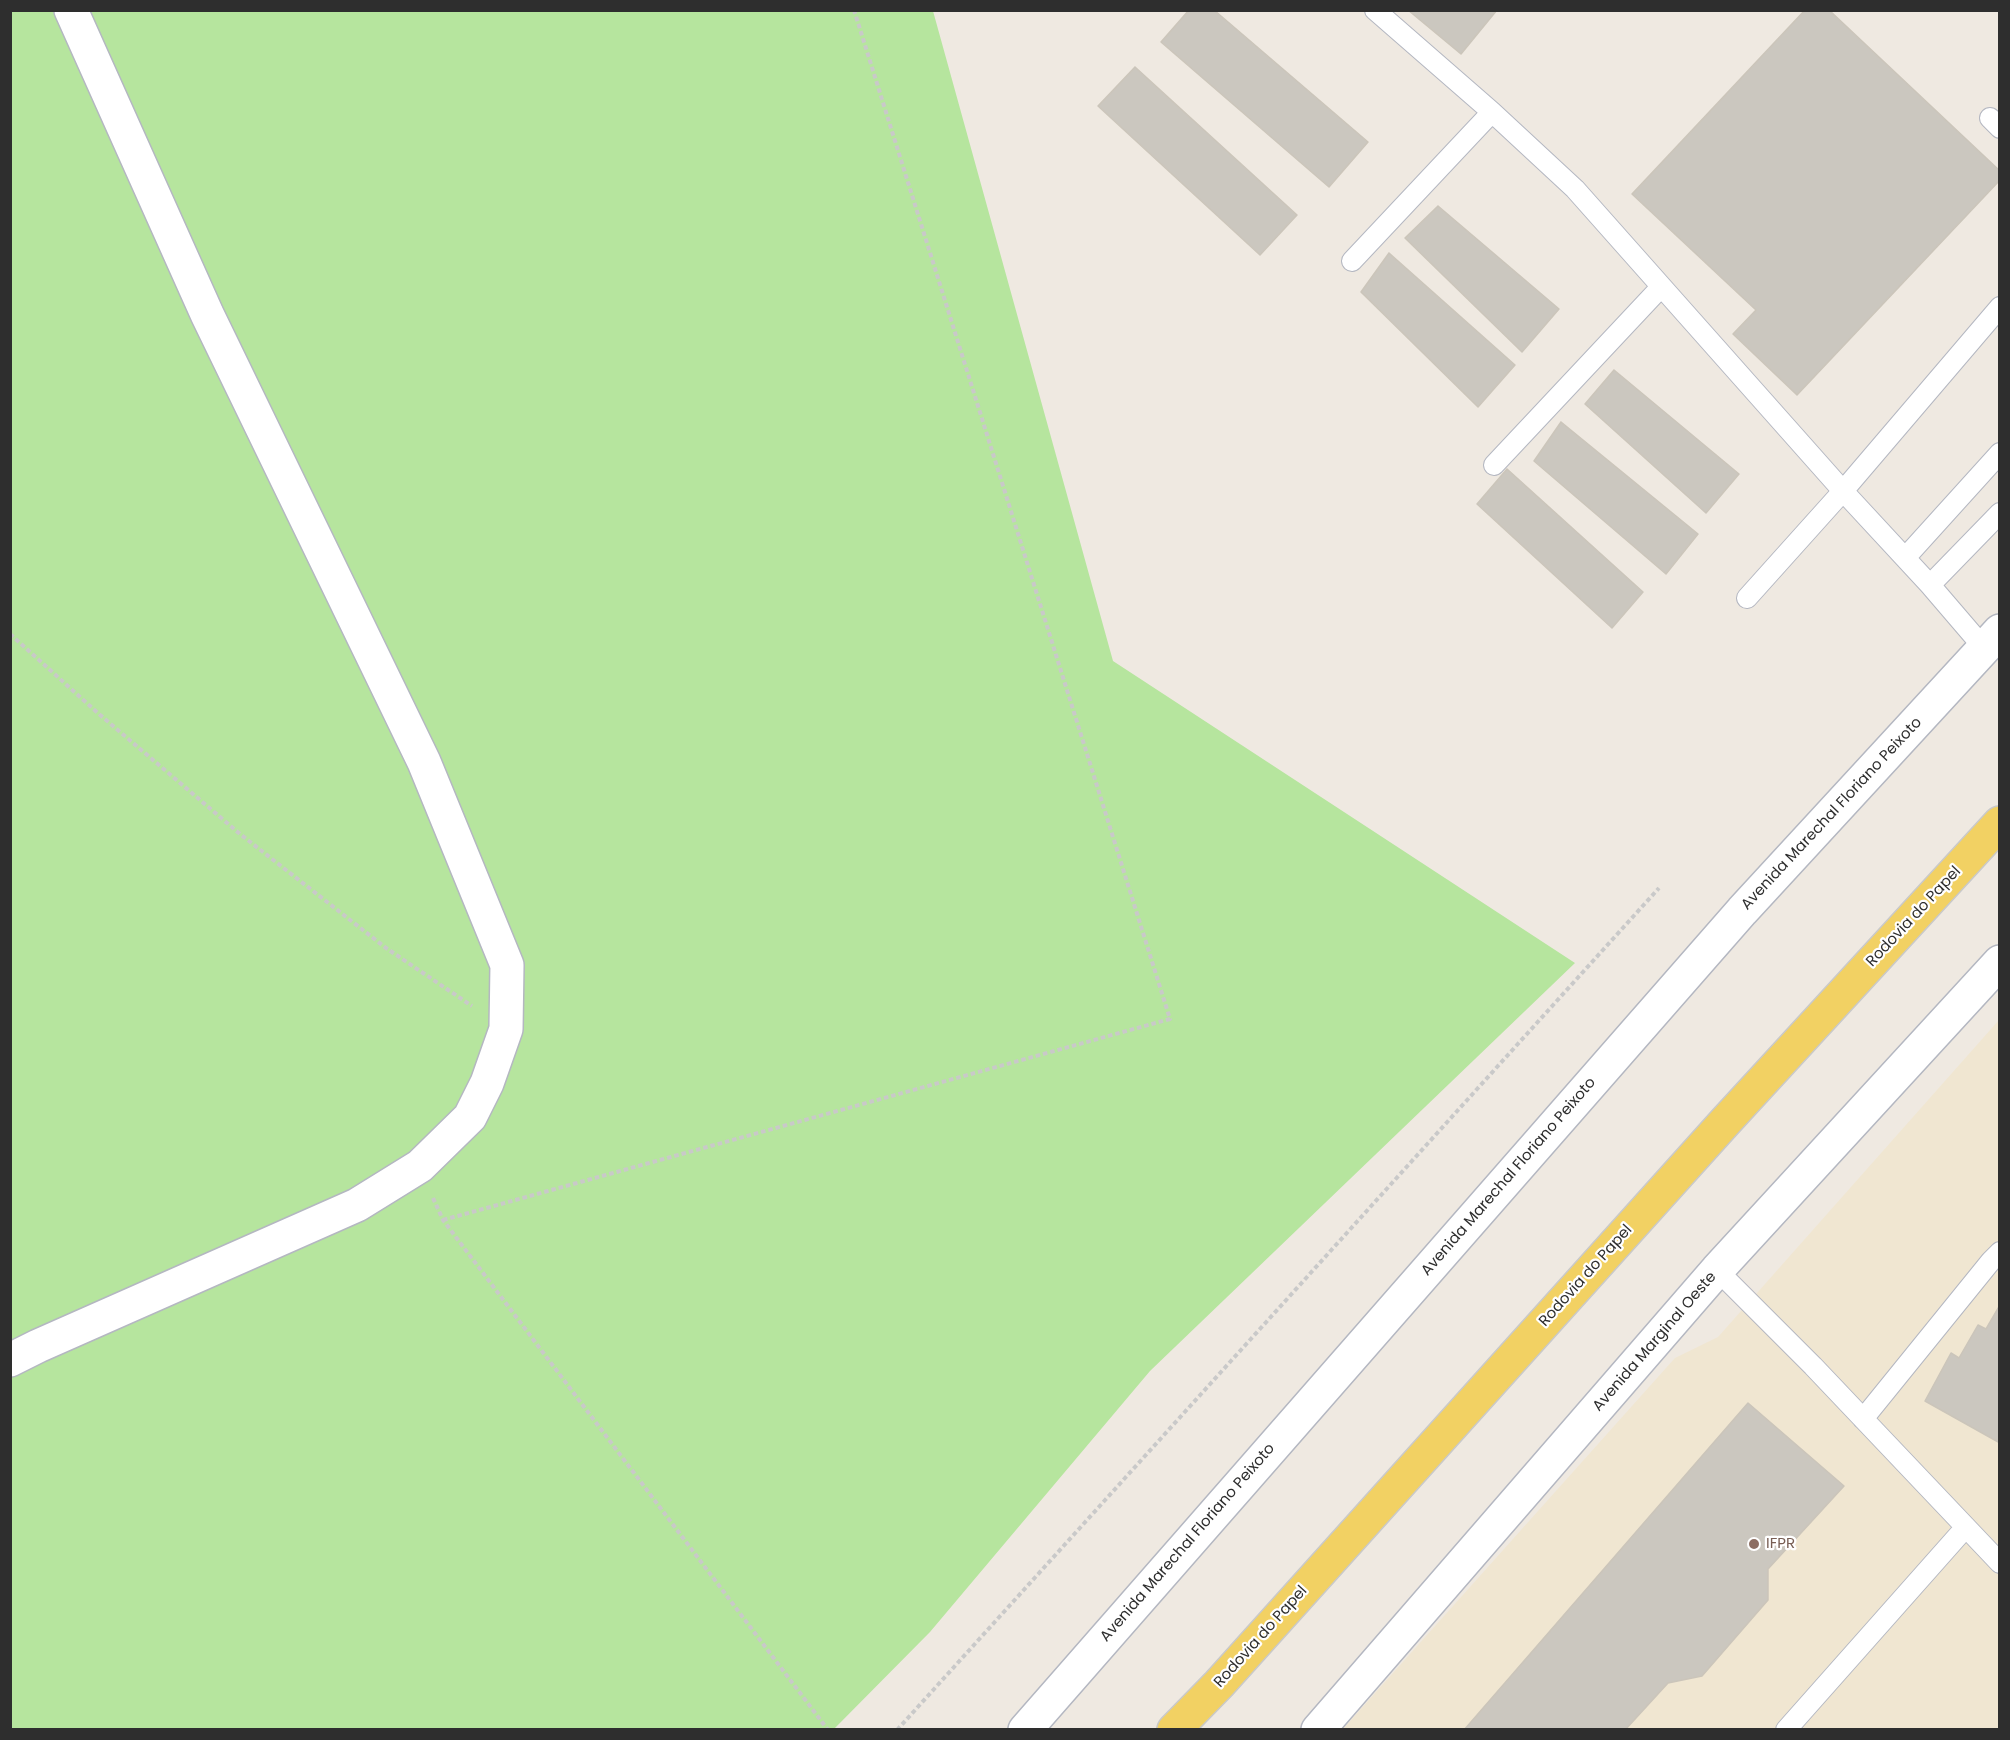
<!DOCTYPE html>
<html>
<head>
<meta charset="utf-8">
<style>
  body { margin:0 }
  #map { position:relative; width:2010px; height:1740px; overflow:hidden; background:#efe9e1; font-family:Poppins,sans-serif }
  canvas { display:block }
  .frame { position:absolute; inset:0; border:12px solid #2e2e2e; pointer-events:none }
</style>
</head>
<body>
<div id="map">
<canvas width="2010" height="1740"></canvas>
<div class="frame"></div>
</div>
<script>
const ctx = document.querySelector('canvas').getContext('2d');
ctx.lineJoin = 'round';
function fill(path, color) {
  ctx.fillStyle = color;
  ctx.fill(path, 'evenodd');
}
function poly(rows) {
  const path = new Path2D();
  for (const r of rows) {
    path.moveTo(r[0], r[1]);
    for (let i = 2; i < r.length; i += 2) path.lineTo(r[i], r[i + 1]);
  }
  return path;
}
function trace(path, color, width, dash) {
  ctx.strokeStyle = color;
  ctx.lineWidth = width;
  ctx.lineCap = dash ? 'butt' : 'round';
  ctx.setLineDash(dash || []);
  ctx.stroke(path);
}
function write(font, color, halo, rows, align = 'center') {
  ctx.font = font + ' Poppins,sans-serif';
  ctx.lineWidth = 4.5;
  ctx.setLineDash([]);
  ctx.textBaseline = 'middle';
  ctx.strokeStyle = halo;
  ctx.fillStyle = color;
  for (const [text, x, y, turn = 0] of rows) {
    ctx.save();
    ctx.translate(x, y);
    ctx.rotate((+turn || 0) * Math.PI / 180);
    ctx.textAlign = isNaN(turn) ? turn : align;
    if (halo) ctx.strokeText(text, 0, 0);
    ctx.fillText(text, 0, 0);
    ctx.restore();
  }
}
const education = poly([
  [1999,1020,1999,1729,1342,1730,1675,1358,1718,1337]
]);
const green = poly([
  [11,11,933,11,1113,661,1575,963,1150,1371,930,1632,834,1729,11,1730]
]);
const building = poly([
  [1189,10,1214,10,1368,142,1329,187,1161,42,1189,10],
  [1408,10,1497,10,1461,54,1408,10],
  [1805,10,1829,10,2000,171,2000,180,1797,395,1733,334,1756,310,1632,194,1805,10],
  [1135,67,1297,215,1260,255,1098,106,1135,67],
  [1438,206,1559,309,1522,352,1405,238,1438,206],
  [1389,253,1515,365,1478,407,1361,292,1389,253],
  [1614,370,1739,474,1706,513,1585,404,1614,370],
  [1561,422,1698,534,1666,574,1534,461,1561,422],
  [1507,469,1643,592,1612,628,1477,504,1507,469],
  [2000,1305,2000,1443,1925,1401,1951,1353,1959,1358,1978,1325,1986,1329,2000,1305],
  [1748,1403,1844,1486,1768,1569,1768,1600,1702,1676,1668,1683,1625,1730,1464,1730,1748,1403]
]);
const path = poly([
  [10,634,99,714,240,834,386,948,472,1006],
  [433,1198,443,1220,828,1730],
  [443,1220,1170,1019,854,10],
  [897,1730,1659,888]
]);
const service = poly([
  [1375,10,1492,112,1575,189,1843,491,1930,585,1984,648],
  [1990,118,2000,128],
  [1352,261,1492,112],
  [1494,465,1661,287],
  [1905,558,2000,453],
  [1930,585,2000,513],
  [1747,598,1843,491,2000,307],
  [1717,1270,1813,1366,2000,1563],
  [1863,1419,1991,1261,2000,1252],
  [1786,1730,1965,1528]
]);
const minor = poly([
  [10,1360,38,1346,357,1205,420,1166,470,1117,487,1083,506,1029,507,965,424,762,207,314,71,10]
]);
const secondary = poly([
  [1025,1730,1742,911,2000,631],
  [1318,1730,1717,1270,2000,962]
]);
const primary = poly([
  [1174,1730,1219,1684,1725,1122,2000,823]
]);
const markers = [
  [1754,1544,6,"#8d6e63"]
];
const streetNames = [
  ["Avenida Marechal Floriano Peixoto",1832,814,-47],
  ["Rodovia do Papel",1914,917,-47],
  ["Avenida Marechal Floriano Peixoto",1509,1177,-49],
  ["Rodovia do Papel",1586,1276,-48],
  ["Avenida Marginal Oeste",1655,1342,-49],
  ["Avenida Marechal Floriano Peixoto",1188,1543,-49],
  ["Rodovia do Papel",1261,1637,-48]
];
const educationNames = [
  ["IFPR",1766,1544]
];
fill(education, '#f0e6d1');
fill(green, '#b6e59e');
fill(building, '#cbc7bf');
trace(building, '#cbc5ba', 1.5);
trace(service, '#b4b7c1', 22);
trace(minor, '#b4b7c1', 36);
trace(secondary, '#b4b7c1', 36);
trace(primary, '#c9c9c9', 36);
trace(path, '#c9c9c9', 4, [4.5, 3]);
trace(service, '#fff', 20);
trace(minor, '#fff', 33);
trace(secondary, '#fff', 33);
trace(primary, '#f2d163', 33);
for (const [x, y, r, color] of markers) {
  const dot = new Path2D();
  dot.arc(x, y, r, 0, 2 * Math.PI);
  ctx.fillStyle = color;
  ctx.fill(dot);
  trace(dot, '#fff', 2);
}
write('15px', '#2e2e2e', '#fff', streetNames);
write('15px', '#785e54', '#fff', educationNames, 'left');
</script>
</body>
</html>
